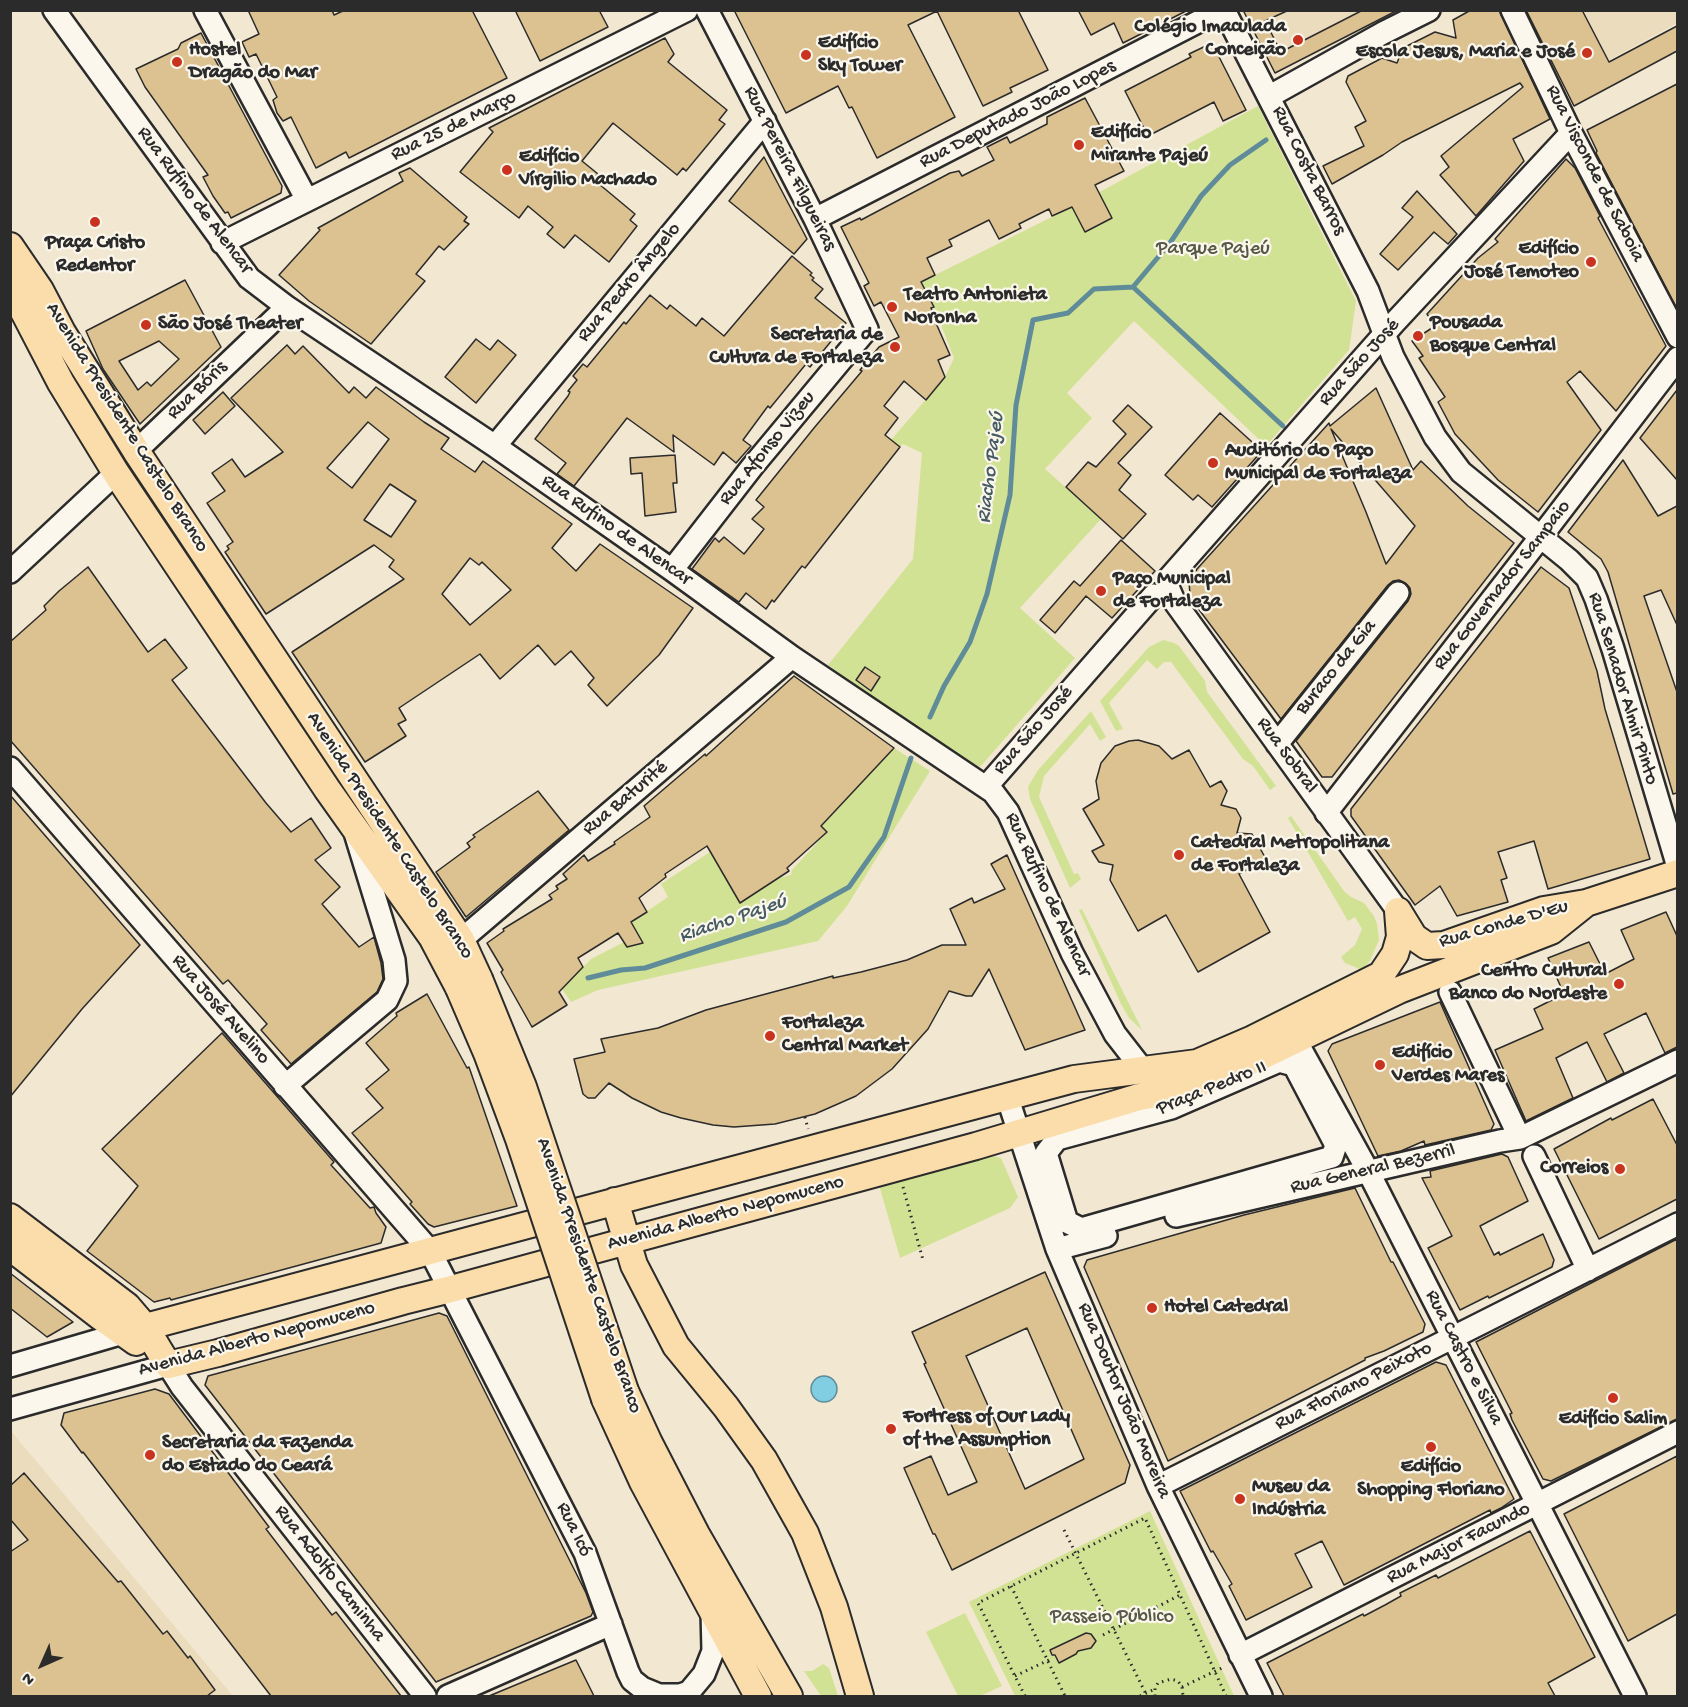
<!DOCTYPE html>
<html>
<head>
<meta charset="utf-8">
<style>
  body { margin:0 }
  #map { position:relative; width:1688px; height:1707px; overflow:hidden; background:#f2e7d1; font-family:"Gochi Hand",sans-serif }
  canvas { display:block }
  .frame { position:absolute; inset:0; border:12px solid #2b2b2b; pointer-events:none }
  .north { position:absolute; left:12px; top:1635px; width:60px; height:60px; -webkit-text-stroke:4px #fbf7ec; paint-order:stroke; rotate:225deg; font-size:16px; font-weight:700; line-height:24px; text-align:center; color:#2b2b2b }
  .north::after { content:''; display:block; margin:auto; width:21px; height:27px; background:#2b2b2b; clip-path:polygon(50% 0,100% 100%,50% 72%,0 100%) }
</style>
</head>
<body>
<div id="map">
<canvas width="1688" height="1707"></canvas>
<div class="frame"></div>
<div class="north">N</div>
</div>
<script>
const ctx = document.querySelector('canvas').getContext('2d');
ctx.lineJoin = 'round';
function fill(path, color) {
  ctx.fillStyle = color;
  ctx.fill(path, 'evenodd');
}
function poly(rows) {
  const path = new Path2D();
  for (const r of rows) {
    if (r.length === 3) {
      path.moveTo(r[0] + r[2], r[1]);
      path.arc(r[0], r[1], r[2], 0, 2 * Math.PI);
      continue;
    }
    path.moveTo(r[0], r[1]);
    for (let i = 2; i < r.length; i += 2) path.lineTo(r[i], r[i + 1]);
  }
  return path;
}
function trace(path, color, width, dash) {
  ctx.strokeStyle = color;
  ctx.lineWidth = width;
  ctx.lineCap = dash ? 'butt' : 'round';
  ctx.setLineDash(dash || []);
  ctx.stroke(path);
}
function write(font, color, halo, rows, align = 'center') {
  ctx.font = font + ' "Gochi Hand",sans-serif';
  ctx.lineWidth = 4.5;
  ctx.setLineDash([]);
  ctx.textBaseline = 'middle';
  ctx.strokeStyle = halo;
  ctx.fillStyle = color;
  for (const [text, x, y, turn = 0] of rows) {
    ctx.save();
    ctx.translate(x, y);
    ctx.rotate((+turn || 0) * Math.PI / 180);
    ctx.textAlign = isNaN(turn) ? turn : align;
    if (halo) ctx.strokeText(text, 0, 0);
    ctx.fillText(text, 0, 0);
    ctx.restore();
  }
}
const built = poly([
  [1246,11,1395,11,1276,70],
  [1529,11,1677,11,1677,23,1567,83],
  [11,1431,233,1696,11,1696]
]);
const green = poly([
  [1258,106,1356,301,1349,350,1266,446,1134,321,1067,393,1092,418,1045,469,1101,519,1020,608,1075,658,981,766,972,768,828,665,913,559,922,453,903,444,900,447,891,440,945,377,954,358,934,307,921,282,1072,207],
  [1163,640,1174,643,1179,646,1205,681,1207,692,1276,786,1270,790,1253,766,1243,759,1171,662,1164,662,1157,669,1147,660,1109,703,1123,729,1116,731,1100,701,1149,647],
  [1091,711,1106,737,1100,741,1090,724,1044,776,1039,797,1074,874,1078,873,1081,879,1070,888,1030,799,1028,787,1038,770],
  [894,748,930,771,847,906,818,941,598,990,571,1002,562,989,591,959,624,942,628,947,643,943,631,922,668,897,661,884,710,852,741,903,779,878,791,875,792,870,827,832,821,826],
  [1291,816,1344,891,1351,897,1364,903,1374,916,1377,924,1379,940,1370,961,1362,970,1345,963,1341,957,1355,945,1362,929,1355,917,1348,921,1288,818],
  [1082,909,1142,1030,1129,1018,1121,1004,1079,910],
  [994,1156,1001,1158,1018,1197,1010,1208,900,1258,879,1185],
  [1150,1511,1234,1696,1015,1696,969,1602],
  [965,1613,1002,1686,980,1696,958,1696,926,1632],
  [823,1664,829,1668,838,1696,821,1696,804,1671,812,1671]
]);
const water = poly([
  [824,1389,13]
]);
const stream = poly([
  [1133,287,1170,243,1201,196,1230,165,1266,140],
  [930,717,944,686,970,642,987,594,1010,495,1016,405,1033,320,1068,313,1094,289,1133,287,1283,426],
  [588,978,621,970,645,968,786,922,849,887,884,837,911,758]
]);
const building = poly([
  [248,10,332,10,334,15,345,10,472,10,507,78,349,158,346,152,316,168,291,117,283,121,277,113,273,100,277,97,256,54,249,57,242,42,259,34,248,10],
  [515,10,599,10,608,27,540,61,515,10],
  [734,10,1018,10,1048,70,1010,88,1012,92,983,106,937,11,908,25,955,117,877,158,852,107,849,108,838,86,786,113,734,10],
  [1078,10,1188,10,1123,43,1114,23,1091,35,1078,10],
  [1243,10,1289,10,1265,21,1281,52,1363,10,1398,10,1275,73,1243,10],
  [1471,10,1499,10,1550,119,1513,139,1524,161,1476,216,1440,175,1449,167,1441,156,1523,87,1520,83,1402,142,1383,155,1332,184,1323,166,1364,146,1355,127,1366,121,1346,82,1348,76,1382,58,1397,63,1403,48,1435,32,1456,38,1453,20,1471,10],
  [1526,10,1582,10,1609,62,1677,26,1677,51,1574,106,1526,10],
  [201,33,282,186,281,193,231,218,228,212,225,213,213,196,203,177,208,175,145,87,136,69,178,49,181,43,201,33],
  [665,38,674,54,668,62,727,110,719,120,725,124,686,171,683,168,677,175,613,123,582,161,598,174,593,179,635,214,630,220,637,226,609,262,575,235,564,248,547,234,553,227,528,206,519,218,460,172,493,132,489,128,665,38],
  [1212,43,1246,110,1223,121,1214,102,1148,136,1125,91,1191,57,1189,54,1212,43],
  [1677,84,1677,309,1596,153,1597,151,1587,130,1677,84],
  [1085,98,1124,171,1095,185,1112,218,1085,232,1072,207,1052,216,1049,209,1019,224,1021,228,999,239,989,220,949,240,952,246,927,258,935,275,921,282,934,307,931,308,933,313,932,314,950,355,938,360,945,377,926,400,904,381,884,406,898,418,885,435,900,447,805,568,802,566,774,602,772,600,766,609,746,593,739,602,692,569,715,538,719,542,724,537,744,554,764,529,752,519,764,507,756,500,814,428,862,371,860,370,879,347,899,337,881,302,874,306,864,286,869,283,841,227,860,218,861,220,950,173,959,171,962,176,994,160,987,147,1007,137,1010,143,1047,124,1047,117,1085,98],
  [764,157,807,239,794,254,729,201,764,157],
  [1566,159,1575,168,1600,216,1598,218,1666,346,1616,411,1580,371,1567,382,1601,430,1538,512,1498,480,1455,434,1438,402,1445,397,1419,358,1423,356,1412,341,1435,326,1427,314,1478,258,1498,242,1495,239,1566,159],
  [410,168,467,217,464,221,469,224,444,250,439,246,416,274,425,281,371,344,309,301,279,275,320,230,318,228,403,181,399,173,410,168],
  [1417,191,1457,234,1448,244,1434,232,1398,270,1380,254,1413,217,1402,208,1417,191],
  [792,256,812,273,810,275,814,278,812,280,823,289,815,298,846,323,810,367,806,364,770,408,768,406,743,440,751,446,736,463,723,452,714,465,673,435,674,452,627,418,574,486,557,474,566,463,535,439,568,396,570,392,568,391,577,380,573,376,583,364,587,367,624,322,626,324,650,295,667,309,670,305,696,326,702,318,724,336,792,256],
  [185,280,221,347,140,424,103,369,86,331,185,280],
  [159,341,179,359,151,386,147,382,138,390,119,361,159,341],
  [476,339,490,350,498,340,516,355,476,403,445,377,476,339],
  [287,345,295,354,303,346,349,393,354,387,366,398,376,387,424,422,449,438,441,449,475,472,483,461,572,524,552,548,576,571,600,544,693,608,659,655,607,706,588,685,594,678,571,651,555,665,538,645,500,679,480,654,399,708,406,720,398,724,406,736,365,762,292,652,404,579,389,567,394,560,374,545,266,614,225,552,229,549,227,546,233,542,207,503,225,491,212,473,232,459,245,477,283,452,231,398,287,345],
  [368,422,389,439,352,488,327,468,368,422],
  [390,484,416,501,391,537,364,520,390,484],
  [470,558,479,565,482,562,511,590,470,625,442,594,470,558],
  [1376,388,1413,470,1421,461,1468,506,1514,543,1332,777,1322,777,1296,741,1408,601,1411,594,1410,588,1405,583,1399,580,1393,581,1388,585,1281,719,1194,603,1190,594,1189,582,1197,569,1329,423,1330,426,1376,388],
  [1331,429,1415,526,1386,564,1366,512,1331,429],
  [1677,390,1677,480,1640,438,1677,390],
  [223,392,235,406,205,434,193,420,223,392],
  [1128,405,1152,427,1118,463,1131,475,1119,490,1146,514,1123,539,1066,487,1088,462,1096,467,1126,434,1113,421,1128,405],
  [1220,413,1262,451,1212,507,1198,495,1193,500,1165,475,1220,413],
  [675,455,677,483,673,483,676,512,645,516,642,473,631,474,630,458,675,455],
  [1623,460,1658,516,1677,506,1677,625,1661,590,1644,596,1677,692,1677,793,1673,794,1608,572,1601,559,1568,532,1623,460],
  [1121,540,1155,571,1112,618,1086,596,1055,633,1040,620,1074,581,1080,586,1121,540],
  [88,567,148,652,165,639,187,668,172,680,266,803,291,832,311,818,331,848,315,860,340,887,322,904,359,947,374,937,381,963,383,979,377,992,291,1064,261,1030,267,1024,228,980,223,984,10,740,10,642,46,610,44,606,59,591,88,567],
  [1541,567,1569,588,1597,671,1605,709,1650,859,1548,889,1534,841,1498,852,1507,878,1501,880,1508,902,1457,916,1440,886,1415,905,1351,816,1351,809,1541,567],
  [865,667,880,677,871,691,856,680,865,667],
  [794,676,894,748,821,826,827,832,787,868,789,871,740,903,707,846,665,874,666,877,639,898,647,912,631,922,643,943,627,947,618,933,578,958,583,967,559,992,567,1005,532,1027,501,972,503,970,487,943,504,931,503,929,552,899,549,895,558,889,556,886,567,879,563,874,584,855,588,861,615,844,614,842,650,817,644,806,705,754,706,756,794,676],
  [1138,740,1159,746,1172,759,1189,750,1210,787,1221,781,1227,791,1221,805,1236,809,1241,818,1237,833,1252,834,1266,859,1239,874,1270,932,1198,972,1166,915,1138,931,1110,880,1113,865,1099,862,1092,851,1104,845,1083,809,1099,799,1096,781,1101,763,1115,746,1129,741,1138,740],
  [538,791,569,830,466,917,436,872,470,847,467,843,475,837,473,835,538,791],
  [10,795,140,945,82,1009,10,1097,10,795],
  [1007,855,1085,1030,1025,1050,989,969,972,996,966,996,949,991,928,1029,892,1069,856,1096,815,1114,775,1124,734,1127,713,1125,681,1118,661,1112,632,1098,609,1083,595,1098,588,1098,583,1094,574,1059,605,1052,601,1039,658,1028,706,1010,833,976,833,978,861,972,907,960,942,945,966,945,950,909,972,898,974,903,1005,889,991,864,1007,855],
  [1666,912,1677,936,1677,1047,1665,1053,1646,1013,1604,1034,1624,1073,1607,1082,1587,1042,1556,1058,1573,1098,1526,1121,1495,1050,1543,1029,1534,1009,1564,994,1548,958,1589,942,1605,974,1634,959,1621,930,1666,912],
  [427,994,467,1068,469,1067,517,1206,434,1227,428,1224,410,1204,412,1202,352,1133,383,1108,366,1089,389,1070,366,1043,397,1016,396,1013,427,994],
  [1440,1002,1494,1124,1491,1130,1425,1145,1424,1141,1401,1151,1378,1156,1328,1051,1332,1044,1440,1002],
  [222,1033,334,1162,331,1165,370,1208,374,1207,376,1213,386,1227,381,1243,171,1300,170,1298,154,1302,87,1251,138,1186,102,1149,222,1033],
  [1653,1099,1677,1145,1677,1199,1599,1239,1554,1149,1611,1118,1612,1120,1653,1099],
  [1502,1154,1508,1157,1528,1201,1480,1226,1494,1255,1499,1252,1500,1255,1543,1234,1554,1260,1552,1267,1489,1298,1488,1296,1460,1310,1428,1248,1452,1236,1422,1178,1431,1177,1430,1171,1502,1154],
  [1355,1188,1391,1262,1393,1262,1425,1324,1423,1332,1384,1351,1365,1358,1365,1360,1168,1461,1084,1267,1087,1260,1244,1215,1355,1188],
  [1677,1239,1677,1419,1551,1481,1543,1479,1512,1420,1510,1414,1512,1413,1476,1342,1677,1239],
  [1045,1272,1130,1465,1125,1483,952,1570,935,1534,933,1534,904,1468,931,1456,948,1495,977,1482,924,1364,926,1363,912,1332,1045,1272],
  [1027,1328,1084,1459,1025,1489,966,1356,1027,1328],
  [10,1273,73,1322,47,1337,10,1308,10,1273],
  [439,1313,447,1316,586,1593,593,1612,591,1616,436,1682,205,1385,208,1376,439,1313],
  [1436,1362,1446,1365,1514,1499,1501,1508,1491,1513,1490,1510,1344,1585,1322,1541,1295,1554,1312,1587,1246,1620,1229,1586,1232,1584,1213,1551,1211,1552,1180,1491,1436,1362],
  [155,1389,169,1394,269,1527,266,1529,332,1615,336,1612,401,1696,271,1696,83,1452,82,1453,61,1425,64,1413,155,1389],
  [1677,1456,1677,1614,1628,1641,1564,1514,1677,1456],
  [24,1473,118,1582,121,1581,163,1634,167,1631,188,1658,190,1656,215,1690,207,1696,10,1696,10,1552,28,1540,10,1519,10,1486,24,1473],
  [1530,1531,1595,1657,1548,1683,1555,1696,1284,1696,1267,1663,1363,1614,1364,1616,1385,1605,1401,1596,1400,1593,1436,1575,1438,1578,1530,1531],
  [1086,1633,1091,1634,1096,1641,1091,1648,1078,1651,1076,1654,1059,1663,1055,1655,1052,1655,1050,1650,1086,1633],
  [576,1660,594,1696,489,1696,559,1667,576,1660]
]);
const path = poly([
  [805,1117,808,1129],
  [903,1187,923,1260],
  [1064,1530,1147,1696],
  [1011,1586,1065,1696],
  [1103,1635,1180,1595],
  [1015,1676,1051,1659],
  [1182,1687,1224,1667],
  [1025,1696,978,1603,1145,1518,1226,1696],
  [1140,1696,1155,1689],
  [1155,1696,1155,1688,1158,1683,1171,1679,1178,1681,1182,1687,1183,1696]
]);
const minor = poly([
  [54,10,249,278,287,307,495,446,672,570,792,657,993,792,1008,812,1072,953,1115,1034,1143,1070],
  [205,10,307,200],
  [1224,10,1368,291,1393,357,1435,437,1461,472,1569,560,1587,578,1596,599,1613,649,1678,867],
  [1512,10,1571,133,1678,337],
  [1270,96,1383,33,1429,10],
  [815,219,1221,10],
  [222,243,687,10],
  [495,446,765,121],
  [136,451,287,307],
  [672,570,752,467,867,329,815,219,707,10],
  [10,572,116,473],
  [1277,744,1398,593],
  [10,768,430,1251,585,1553,628,1672,632,1680,642,1688,659,1695,680,1695,689,1692,704,1674,713,1651,712,1611],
  [986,787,1154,595],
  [1326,813,1553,521,1678,358],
  [1398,911,1174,601,1168,587,1169,578,1395,322,1571,133],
  [461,940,792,657],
  [1450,992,1515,1128],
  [1288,1026,1368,1171,1635,1696],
  [1279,1061,1294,1065,1336,1145,1332,1157,1081,1229,1067,1222,1046,1153,1057,1139,1171,1108,1279,1061],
  [285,1086,387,1000,396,981,394,960,356,836],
  [1007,1096,1057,1249,1158,1486,1261,1696],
  [1534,1156,1588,1270],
  [1176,1216,1500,1141,1520,1138,1678,1061],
  [1057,1249,1106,1236],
  [10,1366,123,1333],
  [10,1409,168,1365,182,1387,425,1696],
  [1158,1486,1678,1224],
  [1240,1655,1678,1432],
  [448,1696,611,1624]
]);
const major = poly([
  [10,246,40,290,62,332,136,451,461,940,479,979],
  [10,285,61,383,116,473,327,789,432,937,459,988],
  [1398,911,1414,937,1427,946,1444,945,1544,910,1586,903,1678,873],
  [615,1201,634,1265,676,1346,726,1407,764,1460,805,1533,834,1607,860,1696],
  [10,1217,127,1306,145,1327,168,1365],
  [10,1247,101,1317,136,1342],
  [123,1333,1074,1079,1197,1063,1253,1039,1381,975,1395,954,1400,937,1398,911],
  [168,1365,218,1353,403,1301,451,1289,976,1146,1139,1097,1185,1089,1262,1056,1399,990,1551,931,1586,903],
  [625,1391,649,1443,696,1534,789,1696],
  [605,1399,643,1482,758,1696]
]);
const majorBridge = poly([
  [479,979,523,1087,625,1391],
  [459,988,487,1053,519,1139,605,1399]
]);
const markers = [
  [1298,40,6,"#c8321e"],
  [1587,53,6,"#c8321e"],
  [806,55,6,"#c8321e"],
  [177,62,6,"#c8321e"],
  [1079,145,6,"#c8321e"],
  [507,170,6,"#c8321e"],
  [95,222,6,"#c8321e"],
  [1591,262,6,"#c8321e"],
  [892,307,6,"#c8321e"],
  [146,325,6,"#c8321e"],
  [1418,336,6,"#c8321e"],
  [895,347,6,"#c8321e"],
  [1213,463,6,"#c8321e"],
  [1101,591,6,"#c8321e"],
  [1179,855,6,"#c8321e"],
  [1619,984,6,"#c8321e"],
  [770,1036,6,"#c8321e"],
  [1380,1065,6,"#c8321e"],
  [1620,1169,6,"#c8321e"],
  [1152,1308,6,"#c8321e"],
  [1613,1398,6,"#c8321e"],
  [891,1429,6,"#c8321e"],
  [1431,1447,6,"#c8321e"],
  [150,1455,6,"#c8321e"],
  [1240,1499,6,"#c8321e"]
];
const poiNames = [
  ["Colégio Imaculada",1286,28,"right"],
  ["Conceição",1286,51,"right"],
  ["Edifício",818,44],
  ["Sky Tower",818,67],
  ["Hostel",189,51],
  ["Dragão do Mar",189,74],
  ["Escola Jesus, Maria e José",1575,53,"right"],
  ["Edifício",1091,134],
  ["Mirante Pajeú",1091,157],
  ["Edifício",519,158],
  ["Vírgilio Machado",519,181],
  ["Praça Cristo",95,244,"center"],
  ["Redentor",95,267,"center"],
  ["Edifício",1579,250,"right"],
  ["José Temoteo",1579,273,"right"],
  ["Teatro Antonieta",904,296],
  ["Noronha",904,319],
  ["Pousada",1430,324],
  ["Bosque Central",1430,347],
  ["São José Theater",158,325],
  ["Secretaria de",883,336,"right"],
  ["Cultura de Fortaleza",883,359,"right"],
  ["Auditório do Paço",1225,452],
  ["Municipal de Fortaleza",1225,475],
  ["Paço Municipal",1113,580],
  ["de Fortaleza",1113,603],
  ["Catedral Metropolitana",1191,844],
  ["de Fortaleza",1191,867],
  ["Centro Cultural",1607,972,"right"],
  ["Banco do Nordeste",1607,995,"right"],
  ["Fortaleza",782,1024],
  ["Central Market",782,1047],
  ["Edifício",1392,1054],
  ["Verdes Mares",1392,1077],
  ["Correios",1608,1169,"right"],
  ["Hotel Catedral",1164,1308],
  ["Fortress of Our Lady",903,1418],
  ["of the Assumption",903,1441],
  ["Edifício Salim",1613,1420,"center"],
  ["Secretaria da Fazenda",162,1444],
  ["do Estado do Ceará",162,1467],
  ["Edifício",1431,1468,"center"],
  ["Shopping Floriano",1431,1491,"center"],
  ["Museu da",1252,1488],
  ["Indústria",1252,1511]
];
const streetNames = [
  ["Rua Deputado João Lopes",1018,115,-27],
  ["Rua 25 de Março",454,127,-26],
  ["Rua Pereira Filgueiras",789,169,63],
  ["Rua Costa Barros",1308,171,63],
  ["Rua Visconde de Saboia",1594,174,63],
  ["Rua Rufino de Alencar",194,201,53],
  ["Rua Pedro Ângelo",630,283,-50],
  ["Rua São José",1360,363,-48],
  ["Rua Bóris",198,391,-44],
  ["Avenida Presidente Castelo Branco",126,428,58],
  ["Rua Afonso Vizeu",768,449,-51],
  ["Rua Rufino de Alencar",616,531,35],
  ["Rua Governador Sampaio",1503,586,-52],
  ["Buraco da Gia",1337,668,-51],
  ["Rua Senador Almir Pinto",1622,689,73],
  ["Rua São José",1034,731,-49],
  ["Rua Sobral",1286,756,54],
  ["Rua Baturité",626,799,-40],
  ["Avenida Presidente Castelo Branco",389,836,57],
  ["Rua Rufino de Alencar",1047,895,65],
  ["Rua Conde D'Eu",1504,925,-16],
  ["Rua José Avelino",220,1010,49],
  ["Praça Pedro II",1212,1089,-22],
  ["Rua General Bezerril",1373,1170,-13],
  ["Avenida Alberto Nepomuceno",726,1214,-15],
  ["Avenida Presidente Castelo Branco",588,1276,71],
  ["Avenida Alberto Nepomuceno",257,1340,-15],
  ["Rua Castro e Silva",1463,1358,63],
  ["Rua Floriano Peixoto",1354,1387,-27],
  ["Rua Doutor João Moreira",1123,1401,67],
  ["Rua Icó",573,1530,64],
  ["Rua Major Facundo",1459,1544,-27],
  ["Rua Adolfo Caminha",329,1574,52]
];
const parkNames = [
  ["Parque Pajeú",1213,250],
  ["Passeio Público",1112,1618]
];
const waterNames = [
  ["Riacho Pajeú",992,468,-83],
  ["Riacho Pajeú",733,920,-19]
];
fill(built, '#ebdcbe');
fill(green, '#d2e295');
fill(water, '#81cde1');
trace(water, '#5f8c98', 1.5);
trace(stream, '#5f8c98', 5);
fill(building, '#dcc191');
trace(building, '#2b2b2b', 1.5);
trace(minor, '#2b2b2b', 26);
trace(major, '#2b2b2b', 30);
trace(path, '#2b2b2b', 3, [1.5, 4.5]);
trace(minor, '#fbf7ec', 21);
trace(major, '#fbddab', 26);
trace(majorBridge, '#2b2b2b', 30, []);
trace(majorBridge, '#fbddab', 26);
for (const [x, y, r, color] of markers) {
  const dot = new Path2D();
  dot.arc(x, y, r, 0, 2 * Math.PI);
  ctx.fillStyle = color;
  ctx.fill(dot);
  trace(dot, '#fbf7ec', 2);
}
write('bold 20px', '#2b2b2b', '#fbf7ec', poiNames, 'left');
write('20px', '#2b2b2b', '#fbf7ec', streetNames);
write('20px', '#555946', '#fbf7ec', parkNames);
write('italic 21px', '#455c62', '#fbf7ec', waterNames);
</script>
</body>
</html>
